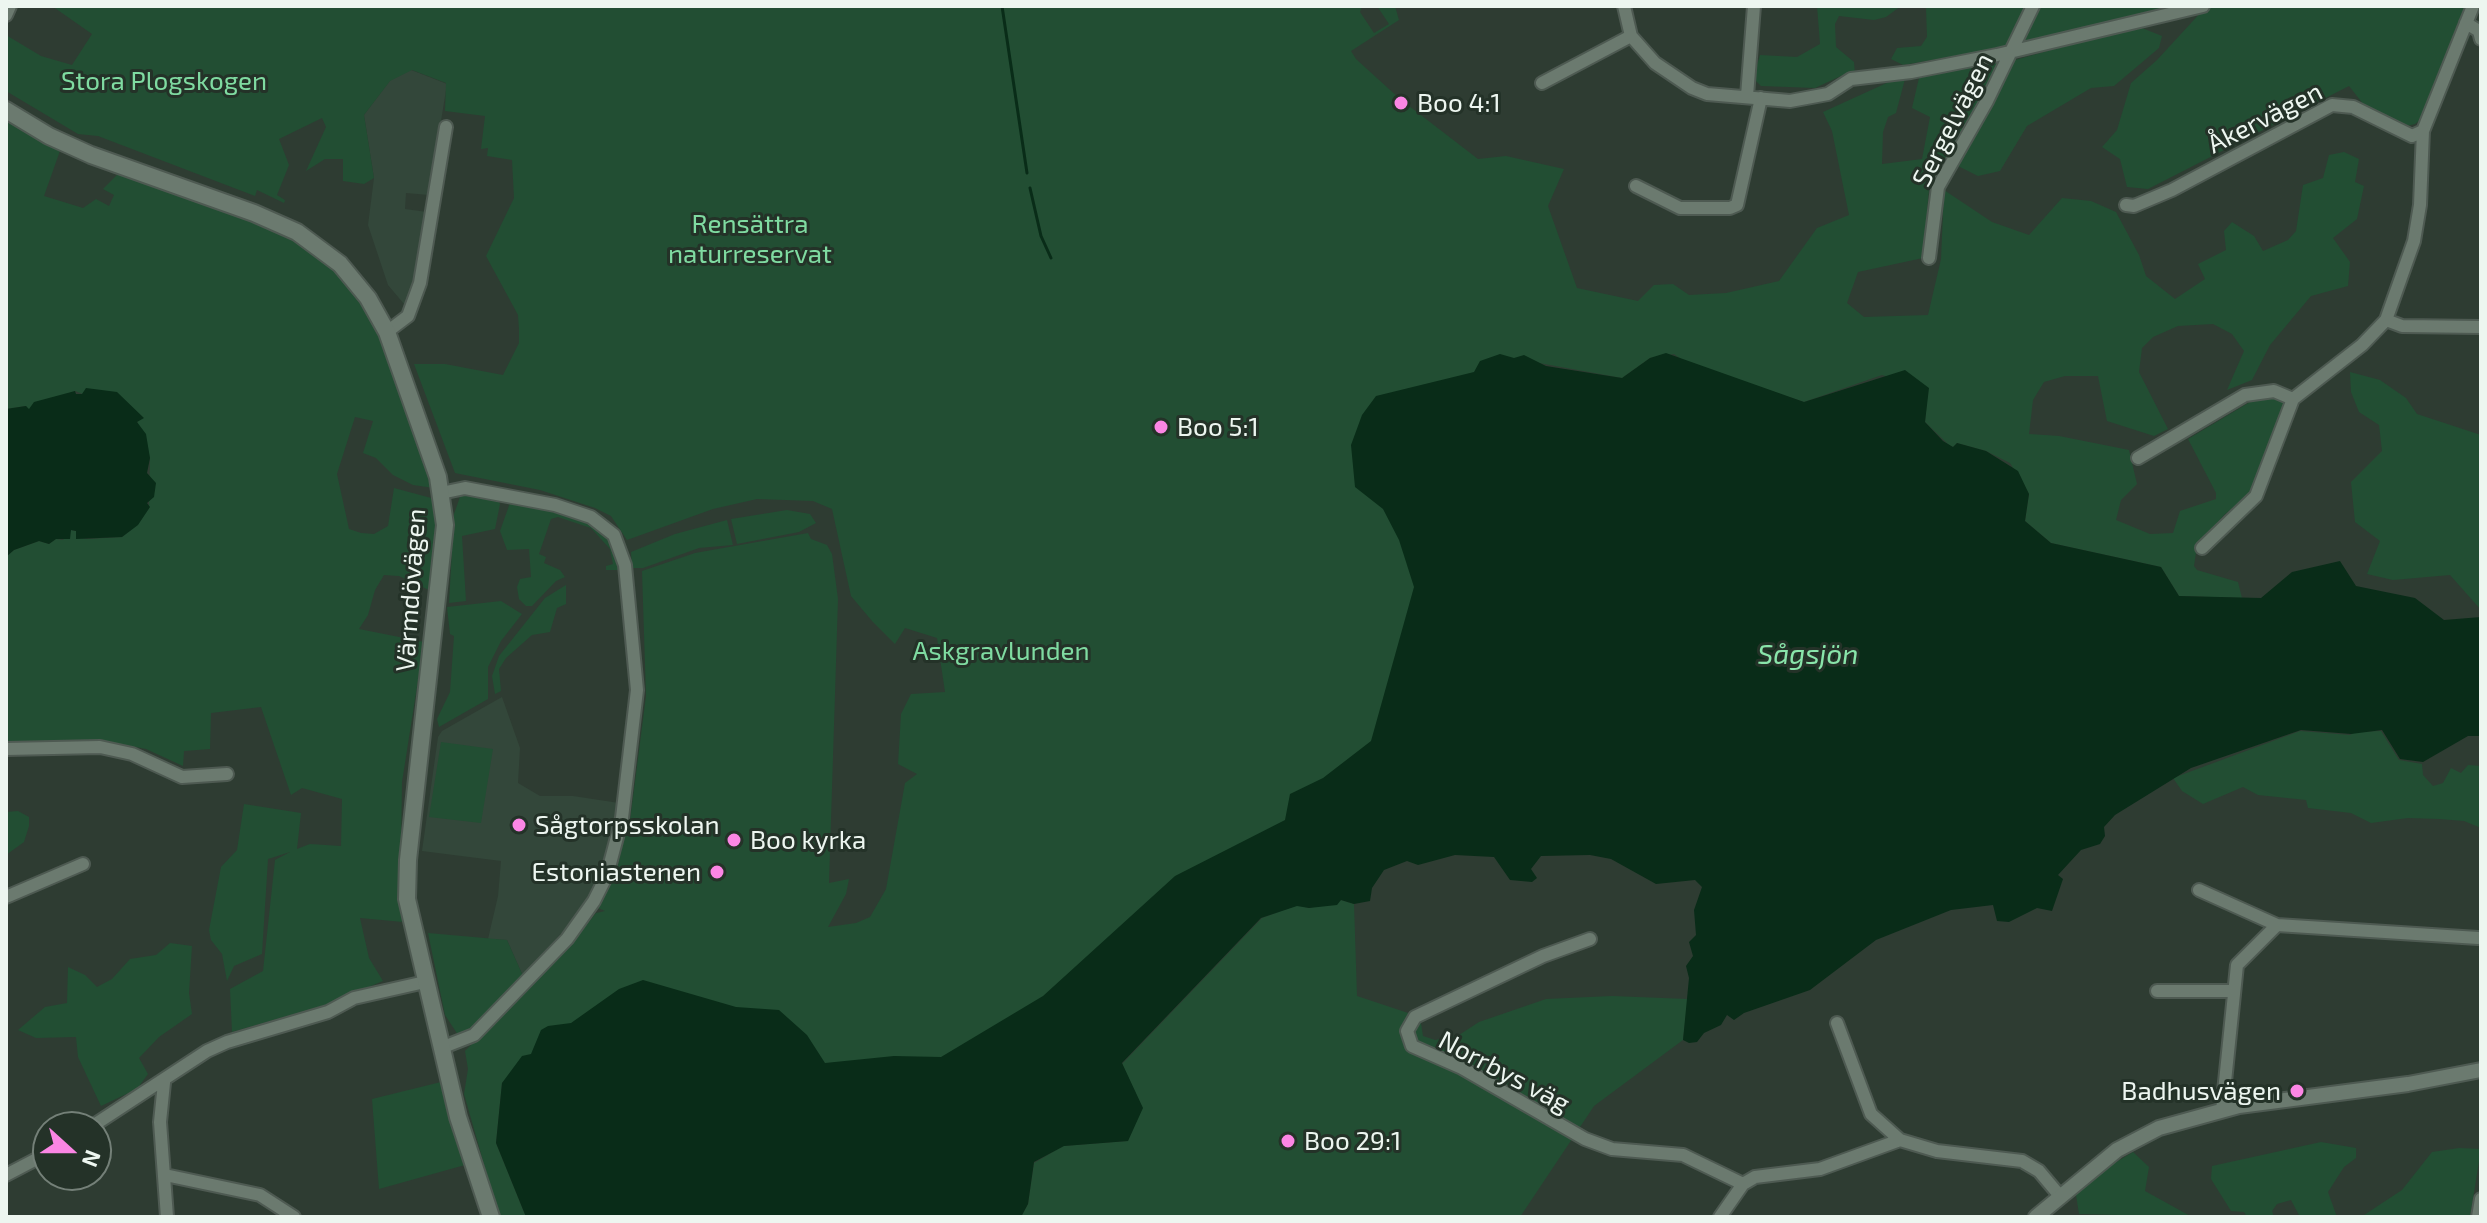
<!DOCTYPE html>
<html>
<head>
<meta charset="utf-8">
<style>
  body { margin:0 }
  #map { position:relative; width:2487px; height:1223px; overflow:hidden; background:#2e3c32; font-family:"Exo 2",sans-serif }
  canvas { display:block }
  .frame { position:absolute; inset:0; border:8px solid #edf6f0; pointer-events:none }
  .north { position:absolute; left:32px; top:1111px; width:80px; height:80px; box-sizing:border-box; background:#243228; border:2px solid #748078; border-radius:50%; rotate:111deg; font-size:22px; font-weight:700; line-height:32px; text-align:center; color:#edf6f0 }
  .north::after { content:''; display:block; margin:auto; width:28px; height:36px; background:#fb86e4; clip-path:polygon(50% 0,100% 100%,50% 72%,0 100%) }
</style>
</head>
<body>
<div id="map">
<canvas width="2487" height="1223"></canvas>
<div class="frame"></div>
<div class="north">N</div>
</div>
<script>
const ctx = document.querySelector('canvas').getContext('2d');
ctx.lineJoin = 'round';
function fill(path, color) {
  ctx.fillStyle = color;
  ctx.fill(path, 'evenodd');
}
function poly(rows) {
  const path = new Path2D();
  for (const r of rows) {
    path.moveTo(r[0], r[1]);
    for (let i = 2; i < r.length; i += 2) path.lineTo(r[i], r[i + 1]);
  }
  return path;
}
function trace(path, color, width, dash) {
  ctx.strokeStyle = color;
  ctx.lineWidth = width;
  ctx.lineCap = dash ? 'butt' : 'round';
  ctx.setLineDash(dash || []);
  ctx.stroke(path);
}
function write(font, color, halo, rows, align = 'center') {
  ctx.font = font + ' "Exo 2",sans-serif';
  ctx.lineWidth = 6;
  ctx.setLineDash([]);
  ctx.textBaseline = 'middle';
  ctx.strokeStyle = halo;
  ctx.fillStyle = color;
  for (const [text, x, y, turn = 0] of rows) {
    ctx.save();
    ctx.translate(x, y);
    ctx.rotate((+turn || 0) * Math.PI / 180);
    ctx.textAlign = isNaN(turn) ? turn : align;
    if (halo) ctx.strokeText(text, 0, 0);
    ctx.fillText(text, 0, 0);
    ctx.restore();
  }
}
const built = poly([
  [401,66,447,84,429,195,406,193,405,209,427,212,417,271,408,300,404,304,388,285,368,225,374,178,364,115],
  [502,697,520,748,518,783,540,796,573,796,619,803,599,879,582,910,523,976,507,940,488,939,498,896,501,861,422,851,438,737,442,731]
]);
const green = poly([
  [52,6,1362,6,1360,12,1374,33,1389,24,1377,6,1395,6,1399,20,1351,51,1356,59,1400,99,1478,159,1506,156,1564,169,1548,206,1577,288,1638,301,1654,285,1673,284,1689,295,1726,293,1779,281,1817,228,1849,215,1832,131,1823,112,1891,81,1905,79,1896,113,1888,117,1883,132,1882,164,1922,159,1930,117,1912,108,1919,78,2005,58,1929,189,1923,258,1858,272,1847,303,1864,317,1928,315,1941,259,1944,190,1992,222,2029,235,2062,198,2091,201,2116,212,2139,255,2146,276,2175,299,2205,279,2198,264,2226,250,2224,231,2232,222,2254,236,2263,251,2288,240,2296,231,2303,185,2323,178,2329,155,2344,152,2359,159,2355,182,2364,186,2357,219,2333,238,2350,262,2348,286,2311,296,2270,345,2252,380,2227,390,2244,351,2232,334,2213,324,2178,326,2153,337,2142,348,2139,372,2168,429,2154,436,2107,421,2098,376,2065,376,2044,382,2033,400,2029,434,2059,436,2129,450,2137,484,2121,500,2116,520,2150,534,2173,533,2180,511,2216,499,2216,493,2188,439,2255,399,2279,395,2287,403,2254,490,2224,515,2197,546,2194,566,2197,570,2238,582,2242,598,2179,596,2161,567,2051,543,2025,521,2029,494,2010,463,1986,451,1957,443,1953,447,1950,446,1925,422,1928,388,1882,375,1804,402,1685,362,1674,354,1650,358,1622,378,1539,363,1547,700,1022,1084,531,1054,502,1083,496,1143,526,1217,499,1217,464,1094,468,1069,465,1051,571,944,596,913,605,911,598,908,615,875,625,836,628,836,646,696,642,571,695,553,808,533,811,539,827,545,832,554,838,599,829,883,849,879,846,894,828,927,856,923,870,917,886,889,905,783,917,774,898,764,901,714,911,694,945,692,937,638,905,628,895,644,872,621,851,596,832,509,813,501,757,499,713,509,627,540,611,516,595,508,540,490,455,473,414,364,445,364,503,375,519,343,519,329,518,315,486,256,514,198,512,160,487,156,488,148,481,149,485,116,445,111,446,83,412,70,390,81,364,115,374,178,364,184,343,181,343,159,325,159,306,171,326,127,322,118,279,139,289,165,277,195,285,200,284,203,257,190,255,196,98,136,78,134,6,91,6,35,41,56,72,65,92,34],
  [1817,6,1901,6,1886,17,1874,20,1839,16,1835,24,1836,47,1854,62,1855,74,1843,75,1815,88,1761,86,1753,78,1760,55,1797,57,1820,44],
  [1921,6,2031,6,2013,46,1903,65,1891,59,1897,48,1921,46,1927,37,1926,8],
  [2036,6,2175,6,2017,46],
  [2211,6,2469,6,2421,119,2415,124,2407,126,2364,105,2349,86,2148,189,2127,187,2120,159,2102,147,2117,130,2131,83,2157,60,2203,10],
  [2137,26,2162,36,2159,48,2114,86,2091,88,2027,126,2000,171,1978,176,1954,164,2015,60],
  [6,117,61,148,44,196,83,208,96,199,109,206,114,195,103,189,120,172,275,228,305,244,351,284,387,348,434,488,413,485,393,475,376,458,363,453,373,421,355,417,337,474,349,529,361,533,374,534,388,526,394,488,435,499,438,526,431,591,399,576,384,575,375,590,368,615,359,629,424,642,402,782,400,911,403,922,360,918,369,958,383,981,325,1005,232,1032,230,989,263,971,275,860,290,852,268,859,262,954,234,966,227,981,222,954,211,940,209,930,221,867,237,850,244,804,301,813,297,849,310,844,341,846,342,799,302,788,291,795,261,707,211,713,210,749,184,751,183,766,146,749,115,743,52,741,6,745,6,557,14,550,39,541,49,544,56,539,63,540,71,530,76,531,76,537,87,539,122,537,137,525,149,508,150,458,137,421,143,418,75,391,28,410,26,406,6,409],
  [2350,372,2380,380,2406,398,2417,414,2481,435,2481,610,2450,575,2393,580,2367,574,2380,541,2355,522,2351,482,2382,451,2379,425,2359,412,2351,392],
  [465,493,498,500,500,504,495,529,462,536,466,601,449,603,454,514,461,494],
  [511,500,583,518,605,532,616,547,620,570,606,570,606,566,613,564,610,549,591,528,558,517,551,519,539,554,546,557,544,563,560,570,565,577,556,581,532,606,526,606,519,599,517,587,520,579,531,577,529,549,507,550,500,531],
  [787,510,810,514,816,523,799,532,737,544,731,519],
  [727,520,733,545,699,548,643,568,632,568,631,552,675,534],
  [566,585,566,604,557,608,550,632,532,635,506,658,499,669,501,691,495,694,492,676,499,656,545,598],
  [501,601,522,614,501,641,488,667,488,699,439,727,437,719,450,692,454,636,450,634,447,607],
  [2300,731,2350,735,2355,732,2381,731,2399,760,2422,764,2423,775,2433,786,2443,783,2451,768,2461,773,2468,765,2481,766,2481,828,2464,821,2439,819,2408,818,2371,823,2351,813,2308,808,2306,800,2258,795,2243,787,2203,804,2182,791,2173,778],
  [441,742,493,749,481,823,429,817],
  [18,811,29,817,29,826,24,842,6,855,6,812],
  [1341,900,1354,904,1357,996,1420,1017,1423,1036,1435,1040,1459,1035,1479,1022,1546,999,1612,996,1688,999,1683,1040,1594,1106,1520,1217,1021,1217,1028,1204,1034,1163,1063,1146,1128,1141,1142,1108,1122,1064,1262,918,1297,905,1309,908],
  [428,933,507,940,523,976,471,1031,460,1038,445,1015],
  [170,943,192,946,189,993,192,1014,159,1037,139,1058,148,1074,137,1089,101,1106,78,1057,76,1037,36,1038,18,1030,45,1007,67,1003,68,967,85,975,97,987,112,979,130,959,156,955],
  [441,1082,465,1165,379,1189,372,1099],
  [2321,1142,2356,1148,2356,1158,2344,1167,2328,1192,2337,1217,2300,1217,2291,1200,2277,1204,2272,1211,2274,1217,2247,1217,2244,1212,2231,1211,2211,1179,2212,1166],
  [2459,1148,2481,1149,2470,1217,2361,1217,2402,1190,2432,1152],
  [2133,1152,2149,1167,2145,1191,2192,1217,2079,1214,2076,1195,2103,1170]
]);
const water = poly([
  [1666,353,1804,402,1905,370,1929,388,1925,422,1943,441,1953,447,1957,443,1986,451,2018,471,2029,494,2025,521,2051,543,2161,567,2179,596,2261,598,2292,572,2340,561,2356,586,2415,598,2444,620,2481,617,2481,736,2468,736,2423,762,2400,759,2382,730,2351,734,2301,730,2191,768,2115,815,2104,827,2105,836,2100,844,2081,850,2058,875,2063,879,2052,911,2037,908,2009,922,1997,921,1993,905,1951,910,1876,940,1810,990,1744,1013,1734,1020,1727,1015,1721,1025,1704,1033,1697,1042,1689,1043,1683,1040,1689,978,1686,966,1693,956,1689,942,1696,935,1694,910,1702,887,1695,880,1656,884,1611,859,1590,855,1541,856,1531,869,1537,878,1532,882,1510,880,1494,857,1455,855,1418,865,1407,861,1384,870,1372,888,1370,901,1354,904,1341,900,1337,905,1309,908,1297,906,1261,918,1122,1063,1143,1108,1128,1141,1064,1146,1034,1162,1028,1204,1021,1217,526,1217,496,1143,502,1083,522,1056,531,1054,541,1030,548,1026,571,1023,619,989,643,980,736,1007,779,1010,807,1035,825,1063,894,1056,941,1057,1043,996,1175,876,1285,820,1290,794,1323,778,1371,741,1414,587,1399,540,1383,509,1355,487,1351,445,1362,415,1376,396,1474,372,1480,361,1500,354,1514,358,1524,355,1546,366,1622,378,1650,358],
  [86,388,117,392,144,418,137,422,146,434,150,458,147,473,156,483,154,497,147,503,150,507,138,525,122,537,76,539,76,531,71,530,70,539,56,539,49,544,39,541,14,550,6,557,6,409,26,406,29,409,34,402,75,391,76,394,82,394]
]);
const stream = poly([
  [1002,6,1027,173],
  [1030,188,1041,236,1051,258]
]);
const minor = poly([
  [1624,6,1631,36,1655,63,1692,88,1707,94,1790,101,1828,94,1851,79,1911,72,1997,55,2203,6],
  [6,15,10,6],
  [2466,23,2479,31,2481,39],
  [1542,83,1631,36],
  [1747,96,1754,6],
  [1636,186,1680,208,1730,208,1737,205,1761,98],
  [2126,205,2134,206,2172,190,2332,105,2353,107,2412,136,2423,131],
  [1929,258,1938,187,1987,101,2033,6],
  [2386,320,2402,326,2481,327],
  [387,332,408,316,420,283,446,127],
  [2138,458,2245,395,2274,391,2293,399],
  [441,493,465,488,555,505,591,517,614,535,625,565,637,690,622,818,607,875,594,901,567,939,474,1035,441,1048],
  [2202,548,2256,496,2293,399,2362,345,2386,320,2414,241,2420,205,2423,131,2473,6],
  [6,749,100,747,132,754,182,777,227,774],
  [2199,890,2277,925],
  [6,897,83,864],
  [1590,939,1543,956,1415,1017,1407,1031,1412,1046,1462,1068,1585,1139,1612,1149,1683,1155,1743,1184],
  [2157,991,2232,991],
  [1837,1023,1871,1114,1900,1140],
  [164,1083,160,1122,167,1217],
  [2222,1111,2237,965,2277,925,2478,938],
  [91,1127,207,1051,227,1042,328,1012,354,998,425,982],
  [6,1175,48,1153],
  [165,1175,260,1195,294,1217],
  [1720,1217,1743,1184,1755,1177,1820,1169,1900,1140,1937,1151,2022,1161,2039,1171,2060,1196],
  [2478,1217,2481,1199]
]);
const tertiary = poly([
  [2036,1217,2117,1150,2159,1128,2239,1106,2408,1084,2481,1070]
]);
const secondary = poly([
  [6,110,49,136,91,155,254,213,297,232,340,264,368,298,387,332,438,477,445,525,408,860,407,899,458,1117,491,1217]
]);
const markers = [
  [1401,103,8,"#fb86e4"],
  [1161,427,8,"#fb86e4"],
  [519,825,8,"#fb86e4"],
  [734,840,8,"#fb86e4"],
  [717,872,8,"#fb86e4"],
  [2297,1091,8,"#fb86e4"],
  [1288,1141,8,"#fb86e4"]
];
const parkNames = [
  ["Stora Plogskogen",164,81],
  ["Rensättra",750,224],
  ["naturreservat",750,254],
  ["Askgravlunden",1001,651]
];
const poiNames = [
  ["Boo 4:1",1417,103],
  ["Boo 5:1",1177,427],
  ["Sågtorpsskolan",535,825],
  ["Boo kyrka",750,840],
  ["Estoniastenen",701,872,"right"],
  ["Badhusvägen",2281,1091,"right"],
  ["Boo 29:1",1304,1141]
];
const streetNames = [
  ["Åkervägen",2265,118,-27],
  ["Sergelvägen",1953,120,-63],
  ["Värmdövägen",411,590,-86],
  ["Norrbys väg",1504,1072,28]
];
const waterNames = [
  ["Sågsjön",1808,655]
];
fill(built, '#33473a');
fill(green, '#224e33');
fill(water, '#092c18');
trace(stream, '#092c18', 3);
trace(minor, '#4e5a52', 16);
trace(tertiary, '#4e5a52', 18);
trace(secondary, '#4e5a52', 20);
trace(minor, '#6b7a6f', 12);
trace(tertiary, '#6b7a6f', 14);
trace(secondary, '#6b7a6f', 16);
for (const [x, y, r, color] of markers) {
  const dot = new Path2D();
  dot.arc(x, y, r, 0, 2 * Math.PI);
  ctx.fillStyle = color;
  ctx.fill(dot);
  trace(dot, '#243228', 3);
}
write('26px', '#7fdba1', '#243228', parkNames);
write('26px', '#edf6f0', '#243228', poiNames, 'left');
write('26px', '#edf6f0', '#243228', streetNames);
write('italic 28px', '#89e5aa', '#243228', waterNames);
</script>
</body>
</html>
